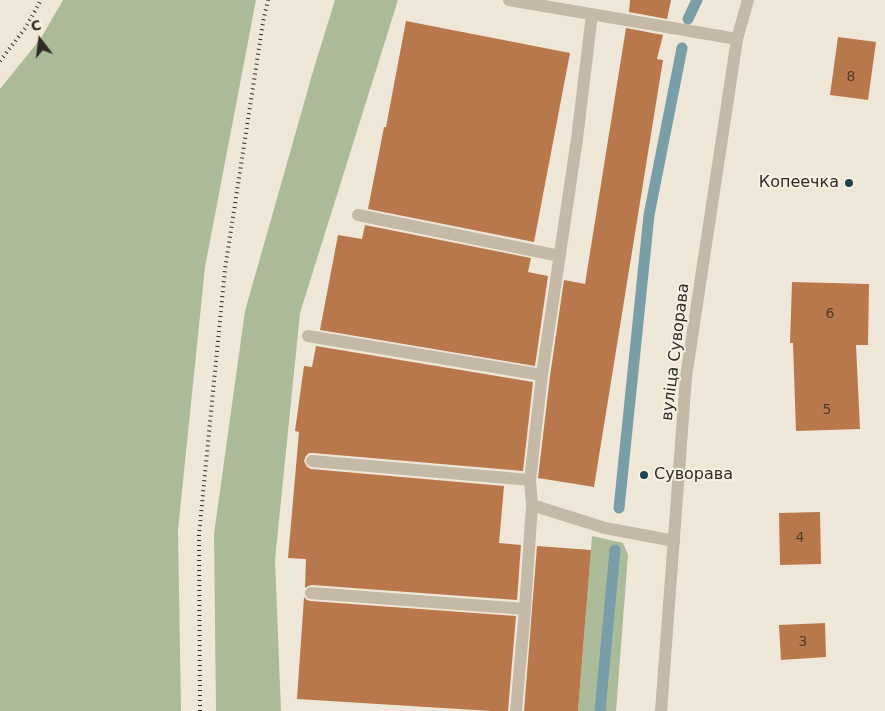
<!DOCTYPE html>
<html>
<head>
<meta charset="utf-8">
<style>
  body { margin:0 }
  #map { position:relative; width:885px; height:711px; overflow:hidden; background:#eee7d8; font-family:"DejaVu Sans",sans-serif }
  canvas { display:block }
  .north { position:absolute; left:15px; top:15px; width:50px; height:50px; -webkit-text-stroke:4px #f6f1e4; paint-order:stroke; rotate:345deg; font-size:14px; font-weight:700; line-height:20px; text-align:center; color:#312b26 }
  .north::after { content:''; display:block; margin:auto; width:18px; height:22px; background:#312b26; clip-path:polygon(50% 0,100% 100%,50% 72%,0 100%) }
</style>
</head>
<body>
<div id="map">
<canvas width="885" height="711"></canvas>
<div class="north">С</div>
</div>
<script>
const ctx = document.querySelector('canvas').getContext('2d');
ctx.lineJoin = 'round';
function fill(path, color) {
  ctx.fillStyle = color;
  ctx.fill(path, 'evenodd');
}
function poly(rows) {
  const path = new Path2D();
  for (const r of rows) {
    path.moveTo(r[0], r[1]);
    for (let i = 2; i < r.length; i += 2) path.lineTo(r[i], r[i + 1]);
  }
  return path;
}
function trace(path, color, width, dash) {
  ctx.strokeStyle = color;
  ctx.lineWidth = width;
  ctx.lineCap = dash ? 'butt' : 'round';
  ctx.setLineDash(dash || []);
  ctx.stroke(path);
}
function write(font, color, halo, rows, align = 'center') {
  ctx.font = font + ' "DejaVu Sans",sans-serif';
  ctx.lineWidth = 4;
  ctx.setLineDash([]);
  ctx.textBaseline = 'middle';
  ctx.strokeStyle = halo;
  ctx.fillStyle = color;
  for (const [text, x, y, turn = 0] of rows) {
    ctx.save();
    ctx.translate(x, y);
    ctx.rotate((+turn || 0) * Math.PI / 180);
    ctx.textAlign = isNaN(turn) ? turn : align;
    if (halo) ctx.strokeText(text, 0, 0);
    ctx.fillText(text, 0, 0);
    ctx.restore();
  }
}
const green = poly([
  [63,0,256,0,205,267,178,530,181,711,0,711,0,89,41,38],
  [335,0,398,0,300,313,275,560,281,711,216,711,214,534,245,311,314,68],
  [592,536,623,543,628,555,616,711,578,711]
]);
const stream = poly([
  [688,19,697,0],
  [619,508,649,215,682,48],
  [600,711,615,550]
]);
const building = poly([
  [630,0,671,0,667,19,629,12],
  [406,21,570,53,534,242,368,209,384,127,386,127],
  [626,28,663,35,657,59,663,60,594,487,538,478,550,376,564,280,585,284],
  [838,37,876,42,868,100,830,95],
  [365,225,531,258,528,272,548,276,535,366,320,330,338,235,362,239],
  [792,282,869,284,868,345,856,345,860,429,796,431,793,343,790,343],
  [316,346,533,382,523,471,313,453,309,453,306,456,304,461,307,467,311,469,504,486,499,543,521,545,517,600,312,585,308,586,305,588,306,559,288,558,299,432,295,431,304,366,312,367],
  [820,512,821,564,780,565,779,513],
  [537,546,591,550,578,711,524,711],
  [304,597,307,600,310,601,516,616,508,711,491,711,297,699],
  [825,623,826,657,781,660,779,625]
]);
const service = poly([
  [509,0,737,39],
  [358,215,560,256],
  [308,336,542,375],
  [312,461,530,480],
  [532,505,605,528,674,541],
  [311,593,525,609],
  [516,711,525,609,532,505,530,480,542,375,577,139,592,14]
]);
const tertiary = poly([
  [661,711,686,377,737,39,748,0]
]);
const rail = poly([
  [0,61,26,27,41,0],
  [200,711,199,535,225,269,263,22,268,0]
]);
const markers = [
  [849,183,5,"#20434e"],
  [644,475,5,"#20434e"]
];
const numberNames = [
  ["8",851,77],
  ["6",830,314],
  ["5",827,410],
  ["4",800,538],
  ["3",803,642]
];
const poiNames = [
  ["Копеечка",839,183],
  ["Суворава",654,475,"left"]
];
const streetNames = [
  ["вуліца Суворава",676,352,-83]
];
fill(green, '#abbb9a');
trace(stream, '#7a9ea8', 11);
fill(building, '#b9784b');
trace(service, '#c4b9a6', 12);
trace(tertiary, '#c4b9a6', 12);
trace(rail, '#312b26', 4, [1, 4]);
for (const [x, y, r, color] of markers) {
  const dot = new Path2D();
  dot.arc(x, y, r, 0, 2 * Math.PI);
  ctx.fillStyle = color;
  ctx.fill(dot);
  trace(dot, '#f6f1e4', 2);
}
write('14px', '#533e2f', null, numberNames);
write('16px', '#312b26', '#f6f1e4', poiNames, 'right');
write('16px', '#312b26', '#f6f1e4', streetNames);
</script>
</body>
</html>
